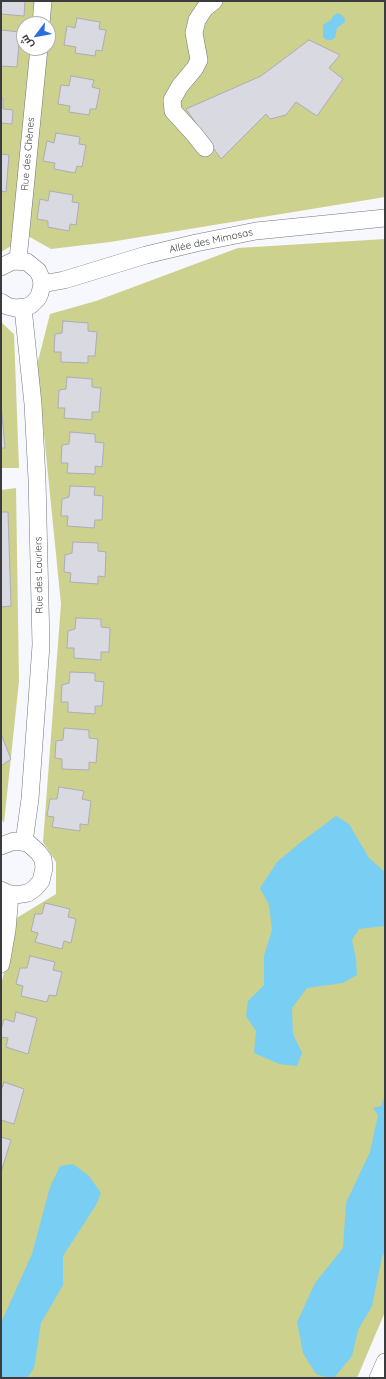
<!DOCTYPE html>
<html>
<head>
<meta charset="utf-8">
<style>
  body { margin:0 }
  #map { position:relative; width:386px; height:1379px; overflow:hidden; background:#f7f7fe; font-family:Quicksand,Cairo,sans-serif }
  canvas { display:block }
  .frame { position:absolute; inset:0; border:2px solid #3c3c3f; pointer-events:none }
  .north { position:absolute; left:16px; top:16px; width:40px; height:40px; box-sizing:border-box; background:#fff; border:1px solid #b1b1b2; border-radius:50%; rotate:238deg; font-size:11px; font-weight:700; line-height:16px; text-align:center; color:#3c3c3f }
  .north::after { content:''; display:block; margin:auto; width:14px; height:18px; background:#2970dc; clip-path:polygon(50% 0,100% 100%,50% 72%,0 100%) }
</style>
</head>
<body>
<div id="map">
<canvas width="386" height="1379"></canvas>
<div class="frame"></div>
<div class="north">ش</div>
</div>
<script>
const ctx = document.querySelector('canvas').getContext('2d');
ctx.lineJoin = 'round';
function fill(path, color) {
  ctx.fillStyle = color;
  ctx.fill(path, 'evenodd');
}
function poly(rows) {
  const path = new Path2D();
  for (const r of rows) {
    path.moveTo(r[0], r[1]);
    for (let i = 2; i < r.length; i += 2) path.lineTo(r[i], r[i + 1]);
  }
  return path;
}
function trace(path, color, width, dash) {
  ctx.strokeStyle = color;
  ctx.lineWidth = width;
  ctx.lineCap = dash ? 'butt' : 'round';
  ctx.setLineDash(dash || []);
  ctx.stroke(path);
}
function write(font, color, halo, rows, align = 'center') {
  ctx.font = font + ' Quicksand,sans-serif';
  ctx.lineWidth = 3;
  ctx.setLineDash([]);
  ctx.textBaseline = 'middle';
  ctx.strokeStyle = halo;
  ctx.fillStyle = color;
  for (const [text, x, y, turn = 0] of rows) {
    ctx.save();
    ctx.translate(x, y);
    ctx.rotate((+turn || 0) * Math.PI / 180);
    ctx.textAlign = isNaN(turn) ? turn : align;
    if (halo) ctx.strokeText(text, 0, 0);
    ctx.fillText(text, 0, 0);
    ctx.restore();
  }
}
const green = poly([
  [1,1,385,1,385,197,110,242,51,249,28,236,1,252],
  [24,24,48,24,48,48,24,48],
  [385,239,385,1312,357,1378,1,1378,1,986,15,919,56,894,56,862,43,842,61,604,37,365,50,314,96,301,238,248],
  [1,322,14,334,19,468,1,468],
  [16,488,19,681,4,823,1,818,1,490]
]);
const water = poly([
  [338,13,344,17,345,22,337,28,335,38,331,40,327,40,323,37,323,25,331,20,333,16],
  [336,816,349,824,369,858,385,872,385,926,359,929,352,940,356,959,357,975,343,983,307,988,292,1008,293,1034,302,1053,297,1066,279,1064,254,1053,256,1031,246,1016,248,1001,264,985,264,956,272,930,269,905,260,888,277,862,301,842],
  [385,1094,385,1252,382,1257,372,1306,358,1330,352,1356,334,1378,329,1378,316,1374,303,1353,297,1322,315,1283,343,1248,346,1203,370,1152,378,1115,373,1108,381,1106],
  [73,1164,89,1176,101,1193,96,1205,63,1256,63,1285,41,1323,34,1368,27,1378,1,1378,1,1323,32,1254,50,1187,60,1166]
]);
const building = poly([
  [1,1,25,1,24,16,1,14,1,1],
  [77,18,100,22,99,29,106,30,102,51,96,50,95,56,75,53,76,47,64,45,67,26,75,28,77,18],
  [1,30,20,32,17,67,1,66,1,30],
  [309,40,340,55,329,68,343,79,317,116,296,102,286,115,270,119,266,114,221,159,186,109,261,76,309,40],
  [71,76,94,80,92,87,100,89,96,109,90,109,89,115,69,112,70,106,58,104,61,85,69,86,71,76],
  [1,97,3,98,3,109,13,110,12,124,1,123,1,97],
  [56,133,80,137,79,144,86,145,82,167,77,166,75,173,54,169,55,163,43,161,47,141,54,143,56,133],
  [1,154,9,155,6,192,1,191,1,154],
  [50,191,73,195,72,202,79,203,76,225,70,224,69,231,48,227,48,221,37,219,40,199,48,201,50,191],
  [63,321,88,323,88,331,97,332,95,356,88,356,88,363,61,362,61,352,54,352,55,334,62,333,63,321],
  [67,377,92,379,92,387,101,388,99,412,92,412,92,420,64,418,65,408,58,408,59,390,66,389,67,377],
  [1,404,5,448,1,448,1,404],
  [70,432,95,434,95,442,104,443,102,467,95,466,95,474,67,473,68,463,61,463,62,445,69,444,70,432],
  [70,486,95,487,94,495,103,496,102,520,95,520,94,528,67,526,68,516,61,516,62,499,69,497,70,486],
  [1,512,8,512,11,606,1,607,1,512],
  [73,542,98,543,98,551,106,552,105,577,98,576,98,584,70,582,71,573,64,572,65,555,72,553,73,542],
  [76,618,101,619,101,627,110,628,109,652,101,652,101,660,74,658,74,648,67,648,68,631,75,629,76,618],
  [70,672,95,673,95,681,104,682,102,706,95,706,95,714,68,712,68,702,61,702,62,685,69,683,70,672],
  [64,728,89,730,89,738,98,739,96,763,89,762,89,770,62,769,62,759,55,758,56,741,63,740,64,728],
  [1,734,11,759,1,766,1,734],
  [59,787,84,791,82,799,91,801,88,825,80,824,80,831,52,827,54,817,47,816,50,799,57,799,59,787],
  [45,903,70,909,68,917,76,919,71,943,64,941,62,949,35,942,38,933,31,931,35,914,42,914,45,903],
  [30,956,55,962,53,970,62,972,56,996,49,995,47,1002,21,996,23,986,16,984,20,968,27,968,30,956],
  [16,1012,37,1018,28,1054,6,1047,8,1038,1,1037,1,1030,4,1019,14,1022,16,1012],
  [4,1082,24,1089,14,1124,1,1120,1,1091,4,1082],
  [1,1137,11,1140,1,1172,1,1137]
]);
const minor = poly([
  [41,24,43,1],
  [205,148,194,134,173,111,172,100,180,86,195,68,199,60,194,33,197,20,205,8,214,1],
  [18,260,39,48],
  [1,267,13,261,27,262,38,271,41,278,42,284,40,293,38,298,31,305,26,307,15,308,7,306,1,302],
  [42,284,64,280,146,255,196,243,256,231,385,218],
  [23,308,33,404,37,479,41,645,30,799,24,842],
  [1,846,14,841,28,843,38,852,43,859,44,868,41,881,35,888,28,893,15,895,7,893,1,890],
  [1,964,7,930,10,895],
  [378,1378,385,1362]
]);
const streetNames = [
  ["Rue des Chènes",28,154,-85],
  ["Allée des Mimosas",211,241,-12],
  ["Rue des Lauriers",39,575,-91]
];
fill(green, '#ccd18d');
fill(water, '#79cef4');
fill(building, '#d9d9e2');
trace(building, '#adadb5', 1);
trace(minor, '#75757d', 18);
trace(minor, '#fff', 17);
write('10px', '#3c3c3f', '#fff', streetNames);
</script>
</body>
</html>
